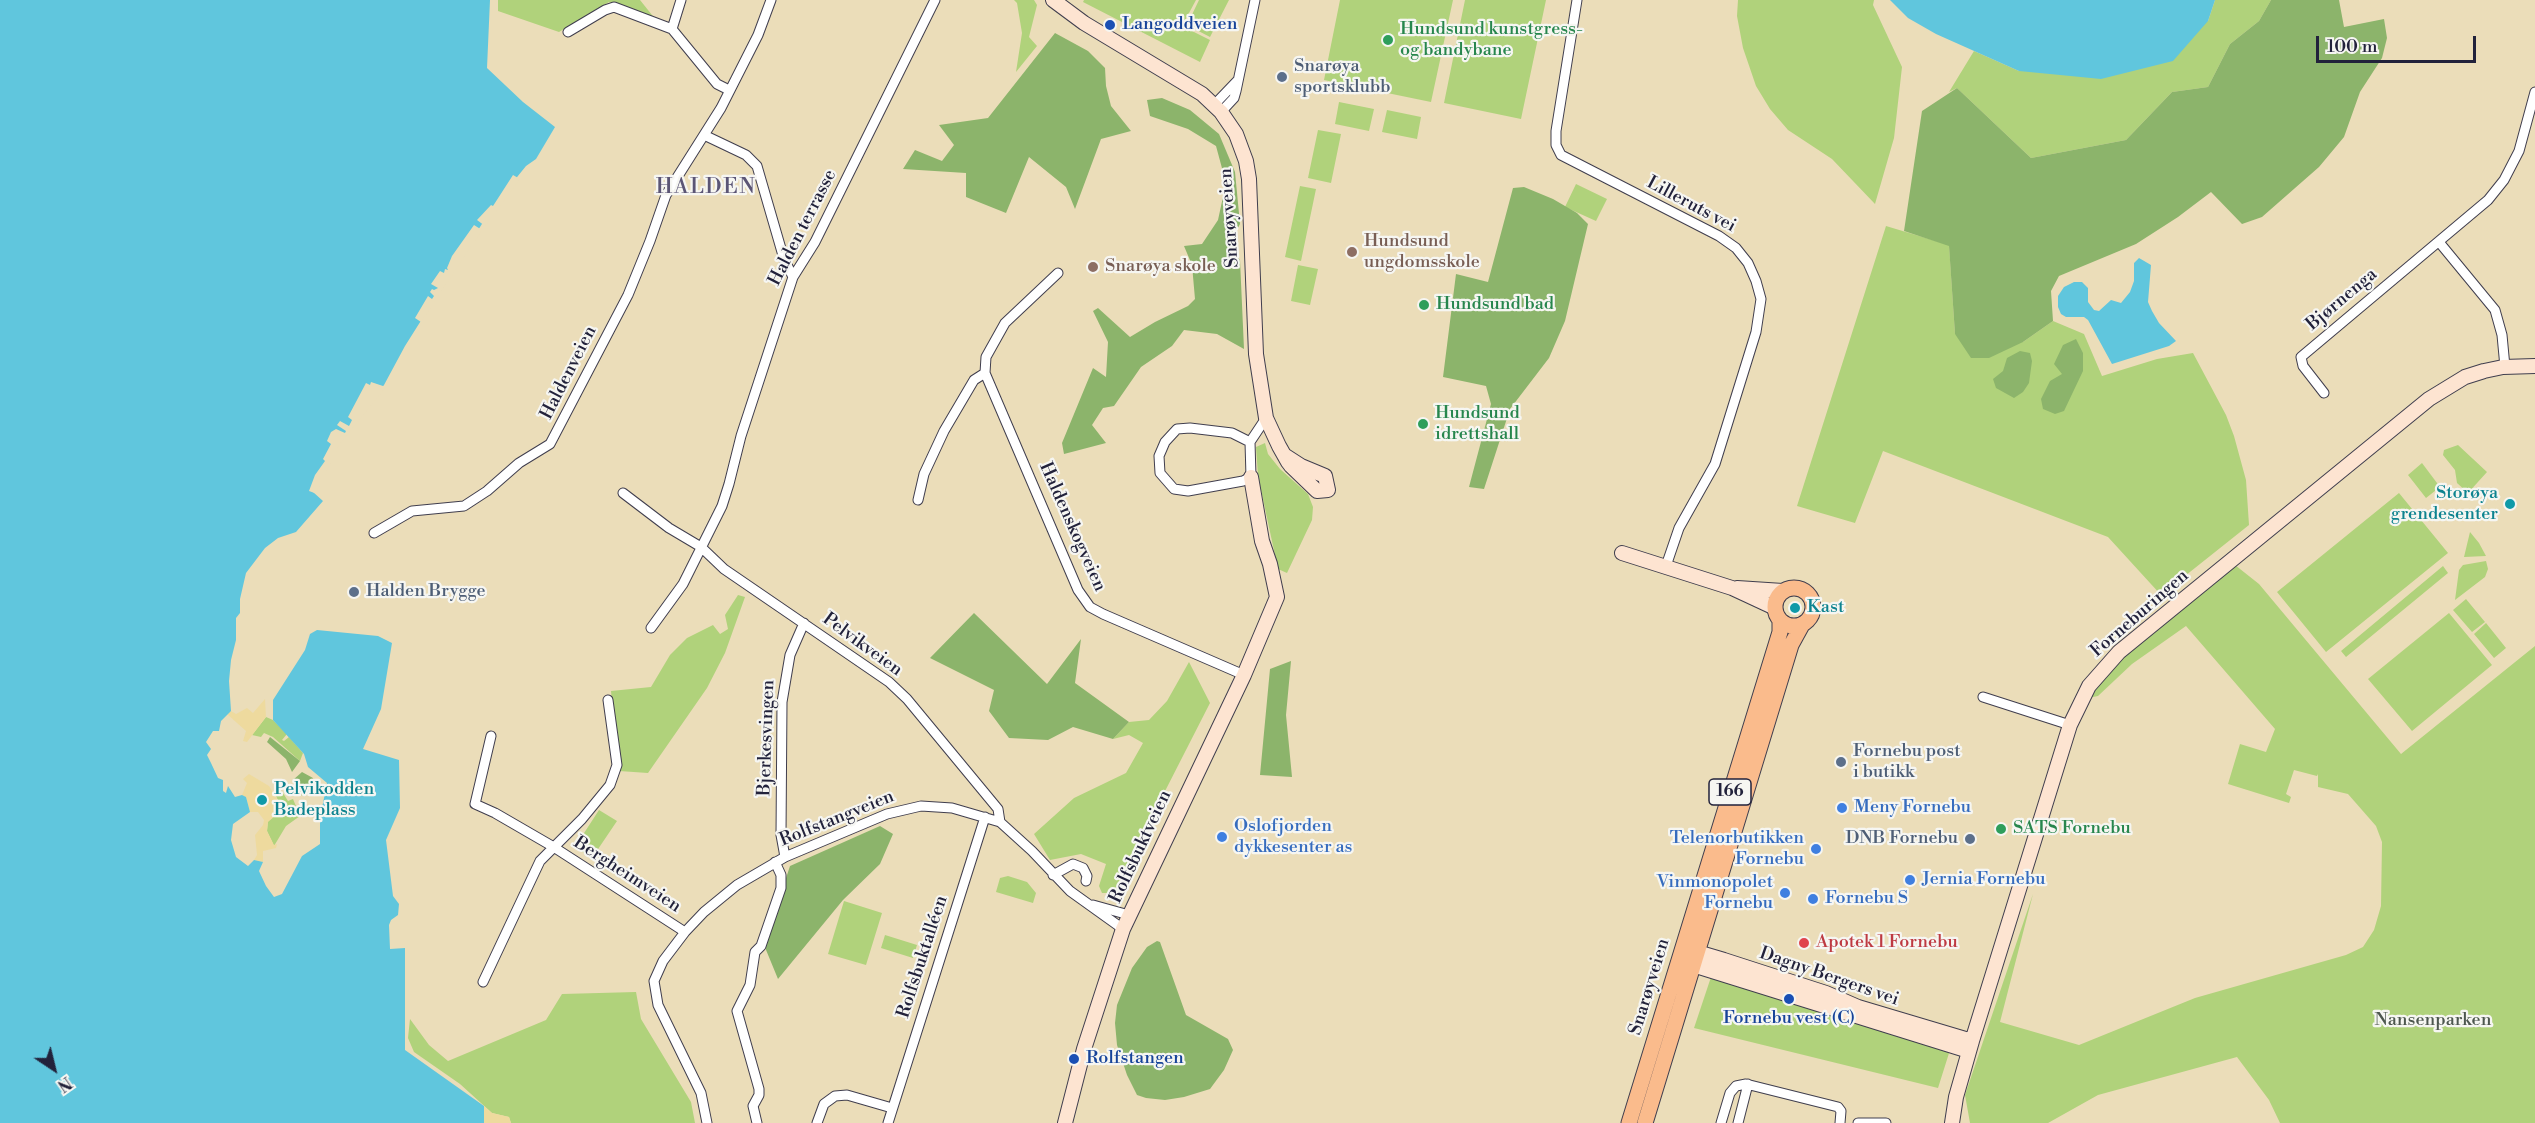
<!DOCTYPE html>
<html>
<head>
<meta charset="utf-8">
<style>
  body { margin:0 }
  #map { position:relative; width:2535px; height:1123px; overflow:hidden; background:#ebddb9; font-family:"Libre Bodoni",serif }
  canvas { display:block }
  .north { position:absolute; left:24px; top:1039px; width:60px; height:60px; -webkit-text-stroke:4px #f6f6f2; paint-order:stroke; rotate:145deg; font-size:16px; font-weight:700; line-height:24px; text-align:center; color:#22223b }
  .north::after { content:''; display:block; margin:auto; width:21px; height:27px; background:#22223b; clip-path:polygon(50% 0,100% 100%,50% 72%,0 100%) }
  .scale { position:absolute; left:2316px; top:36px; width:160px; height:27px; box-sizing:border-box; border:3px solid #22223b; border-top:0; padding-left:8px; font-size:18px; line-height:21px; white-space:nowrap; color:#22223b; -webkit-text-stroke:4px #f6f6f2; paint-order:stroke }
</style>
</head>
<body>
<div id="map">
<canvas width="2535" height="1123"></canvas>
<div class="north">N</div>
<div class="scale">100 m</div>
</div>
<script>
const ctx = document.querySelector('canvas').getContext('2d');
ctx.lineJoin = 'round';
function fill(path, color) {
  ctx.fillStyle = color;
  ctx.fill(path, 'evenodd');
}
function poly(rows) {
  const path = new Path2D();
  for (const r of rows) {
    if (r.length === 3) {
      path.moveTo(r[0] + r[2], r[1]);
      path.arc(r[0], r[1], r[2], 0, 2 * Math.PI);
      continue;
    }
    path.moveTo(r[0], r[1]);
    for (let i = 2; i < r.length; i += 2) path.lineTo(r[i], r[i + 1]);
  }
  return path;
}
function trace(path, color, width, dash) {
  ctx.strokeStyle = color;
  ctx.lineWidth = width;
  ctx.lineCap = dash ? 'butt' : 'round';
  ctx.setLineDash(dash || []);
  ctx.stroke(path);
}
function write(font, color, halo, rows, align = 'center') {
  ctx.font = font + ' "Libre Bodoni",serif';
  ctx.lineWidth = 4.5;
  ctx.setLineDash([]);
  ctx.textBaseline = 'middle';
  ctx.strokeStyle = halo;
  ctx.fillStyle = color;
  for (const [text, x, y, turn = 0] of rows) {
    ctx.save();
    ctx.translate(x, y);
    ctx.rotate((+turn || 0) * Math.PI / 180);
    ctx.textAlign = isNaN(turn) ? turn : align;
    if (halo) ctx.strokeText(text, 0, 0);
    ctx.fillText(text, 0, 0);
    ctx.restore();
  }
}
const green = poly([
  [498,0,640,0,660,25,629,8,609,2,559,32,498,11],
  [1014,0,1034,0,1037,5,1029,37,1037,46,1016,72,1022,33,1017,3],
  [1084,0,1196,0,1182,26,1210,40,1200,62,1083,2],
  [1199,0,1229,0,1210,37,1187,25],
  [1340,0,1453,0,1431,102,1324,80],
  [1465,0,1546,0,1521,119,1444,103],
  [1738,0,1874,0,1873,5,1902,67,1894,138,1875,204,1832,159,1788,130,1770,109,1756,86,1743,48,1737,16],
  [2215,0,2271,0,2259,21,2230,44,2208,87,2172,92,2126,140,2031,158,1957,88,1949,92,1974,51,2019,71,2208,21],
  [1339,102,1374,109,1369,131,1335,124],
  [1387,110,1421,117,1417,139,1382,132],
  [1318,130,1341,134,1331,183,1308,178],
  [1576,184,1607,199,1596,221,1565,207],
  [1300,186,1316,189,1301,261,1285,257],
  [1886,226,1949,245,1955,334,2023,342,2053,321,2084,334,2102,376,2157,359,2193,353,2226,415,2234,436,2246,480,2249,525,2161,595,2108,537,1883,451,1855,523,1797,506],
  [1298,265,1318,269,1310,305,1291,301],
  [1265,443,1268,454,1280,469,1308,494,1313,507,1312,520,1287,573,1278,569,1258,476,1256,447],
  [2458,445,2487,472,2468,493,2457,483,2455,470,2443,455,2444,450],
  [2422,463,2440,487,2426,498,2408,475],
  [2399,493,2448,553,2326,652,2277,592],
  [2470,532,2479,543,2486,556,2464,557],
  [2486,561,2488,569,2485,577,2455,600,2459,570,2463,565],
  [2235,565,2259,584,2401,754,2535,646,2535,1123,2280,1123,2269,1100,2237,1057,2098,1095,2048,1123,1970,1123,1965,1095,2033,894,2000,1022,2079,1045,2195,998,2346,955,2363,947,2374,930,2381,906,2382,842,2376,826,2348,794,2318,787,2318,774,2317,776,2294,770,2286,794,2291,797,2289,803,2228,784,2240,744,2266,752,2275,729,2186,626,2132,664,2098,696,2088,698,2102,678,2122,658],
  [2443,566,2448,573,2346,657,2341,651],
  [738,595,745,597,725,653,707,688,648,773,619,771,611,691,651,687,670,655,687,638,713,625,720,634,728,629,725,615],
  [2466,599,2485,622,2472,632,2453,610],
  [2449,613,2492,665,2412,731,2368,679],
  [2486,623,2506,648,2494,658,2474,634],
  [1189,662,1210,703,1113,893,1102,893,1099,886,1106,864,1081,854,1050,860,1034,834,1074,798,1126,773,1143,743,1129,735,1113,739,1129,722,1149,720,1167,701],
  [266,717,273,720,287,734,282,740,284,741,289,737,303,753,300,761,273,737,264,733,261,737,252,735],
  [283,793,288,801,293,799,300,816,286,826,274,846,267,831,268,821,275,815,279,802,276,796],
  [599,810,617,821,592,858,575,847],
  [1008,876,1027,882,1036,893,1033,903,996,892,1000,878],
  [844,901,882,913,866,965,828,954],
  [885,935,917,945,913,958,881,948],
  [1711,977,1950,1050,1938,1088,1694,1028],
  [636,992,641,1019,691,1102,695,1123,511,1123,509,1117,492,1113,460,1084,414,1052,408,1038,410,1019,429,1045,448,1061,546,1020,562,994]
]);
const forest = poly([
  [2271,0,2339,0,2344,27,2384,19,2387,38,2382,58,2360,92,2344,137,2319,167,2262,217,2242,224,2211,192,2178,217,2136,244,2059,276,2051,291,2053,321,2023,342,1989,358,1971,358,1955,334,1949,246,1904,231,1922,111,1957,88,2031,158,2126,140,2172,92,2208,87,2230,44,2259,21],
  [1055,33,1088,51,1105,68,1106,86,1111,106,1131,131,1101,139,1075,209,1066,187,1029,157,1006,213,966,197,966,173,903,169,915,150,942,161,954,145,939,125,988,118],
  [1162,98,1190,110,1219,134,1235,172,1240,224,1229,245,1240,260,1244,349,1217,334,1184,330,1172,346,1141,367,1114,406,1103,408,1092,425,1106,443,1064,454,1062,443,1093,368,1106,377,1108,342,1093,311,1098,308,1130,337,1155,322,1188,306,1195,299,1192,265,1184,246,1202,244,1218,220,1226,183,1216,146,1188,129,1150,116,1147,100],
  [1524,187,1553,199,1577,213,1588,224,1565,321,1549,358,1510,409,1484,489,1469,487,1491,404,1486,386,1443,377,1456,274,1488,282,1513,188],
  [2076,339,2083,353,2083,371,2064,411,2055,414,2043,409,2041,399,2050,381,2062,374,2054,364,2063,345],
  [2020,351,2030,353,2032,361,2029,383,2023,392,2014,398,1996,388,1993,379,2003,371,2007,358],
  [974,613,1047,684,1081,639,1075,683,1129,722,1113,739,1073,727,1048,740,1009,738,989,711,994,690,930,658],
  [1291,661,1286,715,1292,777,1260,775,1270,669],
  [270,737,300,761,292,772,286,759,267,742],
  [302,772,313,778,302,796,293,780],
  [880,826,893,834,880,864,843,900,778,979,764,945,790,866],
  [1157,941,1160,942,1186,1015,1228,1039,1233,1050,1224,1070,1210,1089,1184,1097,1165,1100,1146,1098,1137,1095,1127,1075,1117,1045,1115,1023,1117,1005,1132,968,1147,947]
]);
const sand = poly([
  [265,699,266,717,247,742,243,741,246,731,227,714,231,711,236,714,247,708,253,713],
  [249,774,269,786,279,802,276,815,268,822,267,831,274,845,277,844,276,848,263,851,263,862,254,860,257,855,255,835,263,825,264,820,258,812,250,812,246,797,242,795,247,783,243,779],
  [484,1106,492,1113,509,1117,511,1123,484,1123]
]);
const water = poly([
  [0,0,490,0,487,68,523,102,555,127,536,159,526,166,492,208,405,346,384,385,337,444,313,492,323,501,296,532,278,538,265,548,246,573,240,599,240,613,236,618,236,640,231,660,229,681,231,711,221,721,219,731,213,731,206,742,211,749,207,755,211,763,218,778,223,780,223,791,226,793,228,786,235,797,242,795,246,797,250,812,233,824,231,840,236,857,248,866,254,860,263,862,259,871,266,886,274,897,282,894,302,856,320,844,320,818,327,783,308,767,304,754,273,720,273,700,305,650,310,634,317,630,378,636,392,643,381,709,363,749,399,760,400,808,386,840,393,896,399,904,398,915,391,920,389,925,390,949,405,948,405,1050,484,1106,484,1123,0,1123],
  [1890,0,2215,0,2208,21,2173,61,2101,79,2019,71,1936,34,1908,18],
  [2139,258,2151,265,2148,302,2152,311,2159,323,2176,341,2169,346,2112,364,2088,320,2084,317,2066,317,2061,314,2058,307,2058,296,2064,287,2074,282,2082,282,2088,288,2088,302,2094,310,2099,311,2111,300,2121,303,2130,292,2134,281,2134,263]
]);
const pier = poly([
  [513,175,520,179,485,226,477,220,491,205,493,206],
  [474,225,482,230,421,322,415,318,428,296,432,299,434,296,430,292,432,289,434,290,438,288,431,284,440,271,444,273,445,269,448,270,447,268,452,256],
  [371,382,386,387,339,445,317,491,320,495,309,491,315,475,325,461,323,459,331,444,327,441,331,432,336,429,345,433,346,431,337,425,340,421,349,426,352,420,348,417,366,383,370,385]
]);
const street = poly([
  [681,0,672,29,717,84,729,90],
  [1577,0,1556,131,1556,145,1561,155,1719,236,1736,248,1748,263,1756,281,1761,299,1756,332,1715,464,1679,528,1666,566],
  [568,32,605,10,614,7,672,29],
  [1214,105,1237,81],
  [1221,112,1234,98,1236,91,1255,0],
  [704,135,746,155,757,166,784,259,793,277],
  [2439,242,2495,310,2502,335,2505,367],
  [1058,273,1005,323,986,357,985,373,1078,590,1090,607,1103,614,1244,675],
  [2324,393,2303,366,2301,357,2488,200,2504,180,2519,151,2535,92],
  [1250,442,1251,477,1243,481,1188,491,1174,489,1160,473,1159,456,1165,442,1177,429,1190,428,1232,433,1250,442,1266,418],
  [623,493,669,528,701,547,724,569,889,682,907,699,998,809,1000,822],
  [918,500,924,474,944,431,974,380,985,373],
  [374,533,412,511,464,506,487,491,519,463,550,444,628,295,650,241,666,195,721,108,758,35,771,0],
  [651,628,683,584,722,506,729,484,741,436,793,277,815,242,935,0],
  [1983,697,2070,725],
  [491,736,475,804,495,813,552,846,685,932],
  [785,857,781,835,782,702,790,655,804,623],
  [1053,875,1073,864,1083,868,1087,876,1086,881],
  [1093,905,1129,915],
  [483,982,540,861,582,819,610,785,617,765,608,700],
  [707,1123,701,1093,658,1005,654,981,663,961,685,932,704,912,737,885,785,857,887,814,921,806,952,808,1000,822,1032,851,1070,891,1123,929],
  [757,1123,753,1106,759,1095,759,1089,737,1011,750,985,755,952,761,946,781,888,781,875,775,862],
  [817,1123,824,1104,835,1096,847,1095,892,1108],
  [888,1123,985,817],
  [1721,1123,1730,1093,1736,1086,1746,1084,1838,1107,1841,1111,1840,1123],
  [1738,1123,1748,1084],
  [1858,1123,1886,1123]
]);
const secondary = poly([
  [1053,0,1084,23,1202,94,1221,112,1236,134,1246,161,1249,179,1256,354,1266,418,1279,446,1288,462,1291,466,1317,491,1328,490,1325,476,1301,466,1284,455],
  [1622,553,1732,588,1775,608],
  [1737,588,1783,591],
  [1689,956,1697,952,1724,960,1826,993,1858,1007,1972,1041],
  [1693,965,1969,1051],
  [1065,1123,1084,1049,1123,929,1244,675,1277,597,1270,564,1262,541,1251,477],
  [1952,1123,1956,1097,1972,1041,2070,725,2089,686,2119,652,2429,399,2465,377,2484,371,2503,367,2535,366]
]);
const primary = poly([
  [1794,607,19],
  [1629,1123,1780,632,1780,620],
  [1645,1123,1791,645,1802,625]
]);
const markers = [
  [1110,25,6,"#1a4fb4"],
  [1388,40,6,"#2e9e5b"],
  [1282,77,6,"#5c6f8a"],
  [1352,252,6,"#8d6e63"],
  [1093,267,6,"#8d6e63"],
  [1424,305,6,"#2e9e5b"],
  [1423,424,6,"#2e9e5b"],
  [2510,504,6,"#0f9aa8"],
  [354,592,6,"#5c6f8a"],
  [1795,608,6,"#0f9aa8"],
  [1841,762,6,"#5c6f8a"],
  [262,800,6,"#0f9aa8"],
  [1842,808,6,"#3f7fe0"],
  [2001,829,6,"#2e9e5b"],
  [1222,837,6,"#3f7fe0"],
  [1970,839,6,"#5c6f8a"],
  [1816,849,6,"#3f7fe0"],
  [1910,880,6,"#3f7fe0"],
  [1785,893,6,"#3f7fe0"],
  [1813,899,6,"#3f7fe0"],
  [1804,943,6,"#e0444e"],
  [1789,999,6,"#1a4fb4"],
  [1074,1059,6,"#1a4fb4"]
];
const shields = [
  [1730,792,42]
];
const shieldNames = [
  ["166",1730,792]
];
const transitNames = [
  ["Langoddveien",1122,25],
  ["Fornebu vest (C)",1789,1019,"center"],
  ["Rolfstangen",1086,1059]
];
const leisureNames = [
  ["Hundsund kunstgress-",1400,30],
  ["og bandybane",1400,51],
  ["Hundsund bad",1436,305],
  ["Hundsund",1435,414],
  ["idrettshall",1435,435],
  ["SATS Fornebu",2013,829]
];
const serviceNames = [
  ["Snarøya",1294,67],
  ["sportsklubb",1294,88],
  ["Halden Brygge",366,592],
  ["Fornebu post",1853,752],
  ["i butikk",1853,773],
  ["DNB Fornebu",1958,839,"right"]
];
const streetNames = [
  ["Lilleruts vei",1691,205,28],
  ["Snarøyveien",1230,218,-94],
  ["Halden terrasse",803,228,-63],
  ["Bjørnenga",2342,300,-40],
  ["Haldenveien",569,373,-63],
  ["Haldenskogveien",1072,527,66],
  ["Forneburingen",2140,614,-41],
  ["Pelvikveien",862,645,36],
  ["Bjerkesvingen",767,738,-88],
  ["Rolfstangveien",837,819,-22],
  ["Rolfsbuktveien",1141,847,-65],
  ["Bergheimveien",627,875,33],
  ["Rolfsbuktalléen",923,957,-72],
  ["Dagny Bergers vei",1829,977,19],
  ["Snarøyveien",1650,987,-73]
];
const educationNames = [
  ["Hundsund",1364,242],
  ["ungdomsskole",1364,263],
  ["Snarøya skole",1105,267]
];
const cultureNames = [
  ["Storøya",2498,494,"right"],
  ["grendesenter",2498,515,"right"],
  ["Kast",1807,608],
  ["Pelvikodden",274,790],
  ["Badeplass",274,811]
];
const shopNames = [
  ["Meny Fornebu",1854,808],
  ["Oslofjorden",1234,827],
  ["dykkesenter as",1234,848],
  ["Telenorbutikken",1804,839,"right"],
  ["Fornebu",1804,860,"right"],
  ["Jernia Fornebu",1922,880],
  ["Vinmonopolet",1773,883,"right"],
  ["Fornebu",1773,904,"right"],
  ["Fornebu S",1825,899]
];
const healthNames = [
  ["Apotek 1 Fornebu",1816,943]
];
const parkNames = [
  ["Nansenparken",2433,1021]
];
const quarterNames = [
  ["HALDEN",706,188]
];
fill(green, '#b0d27b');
fill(forest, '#8cb46b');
fill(sand, '#eeda9e');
fill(water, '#60c6dd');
fill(pier, '#ebddb9');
trace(street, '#403e4e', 11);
trace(secondary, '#403e4e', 16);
trace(primary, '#403e4e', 17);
trace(street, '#fff', 9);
trace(secondary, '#fde4d1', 14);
trace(primary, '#fabb8c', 15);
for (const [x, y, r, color] of markers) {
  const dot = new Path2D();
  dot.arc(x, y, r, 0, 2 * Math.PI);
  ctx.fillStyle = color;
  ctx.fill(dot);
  trace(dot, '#f6f6f2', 2);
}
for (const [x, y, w] of shields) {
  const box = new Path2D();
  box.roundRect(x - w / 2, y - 13, w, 26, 4.5);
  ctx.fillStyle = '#f6f6f2';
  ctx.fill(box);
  trace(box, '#22223b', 1.5);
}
write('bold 16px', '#22223b', null, shieldNames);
write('18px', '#164399', '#f6f6f2', transitNames, 'left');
write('18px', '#27864d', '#f6f6f2', leisureNames, 'left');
write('18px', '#4e5e75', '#f6f6f2', serviceNames, 'left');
write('18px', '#22223b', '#f6f6f2', streetNames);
write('18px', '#785e54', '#f6f6f2', educationNames, 'left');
write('18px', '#0d838f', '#f6f6f2', cultureNames, 'left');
write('18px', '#366cbe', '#f6f6f2', shopNames, 'left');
write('18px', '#be3a42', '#f6f6f2', healthNames, 'left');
write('18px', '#4d574e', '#f6f6f2', parkNames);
ctx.letterSpacing = '1.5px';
write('21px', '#5b5575', '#f6f6f2', quarterNames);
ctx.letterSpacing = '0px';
</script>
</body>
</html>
